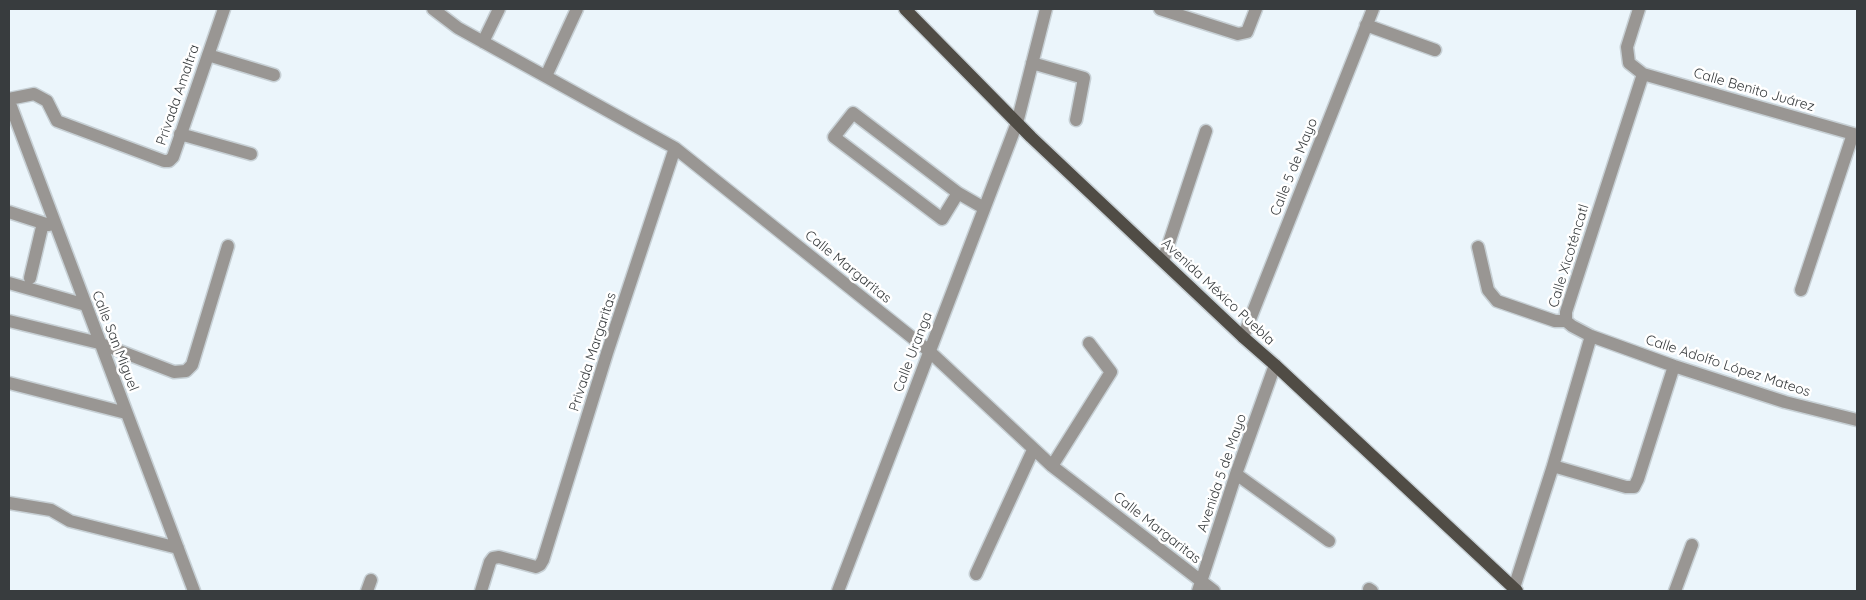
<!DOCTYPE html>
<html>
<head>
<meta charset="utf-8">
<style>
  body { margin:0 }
  #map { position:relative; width:1866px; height:600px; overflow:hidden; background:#ebf5fb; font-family:Quicksand,sans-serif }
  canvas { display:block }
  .frame { position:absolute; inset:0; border:10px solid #383c3e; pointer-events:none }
</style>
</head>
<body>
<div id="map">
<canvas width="1866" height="600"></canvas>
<div class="frame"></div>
</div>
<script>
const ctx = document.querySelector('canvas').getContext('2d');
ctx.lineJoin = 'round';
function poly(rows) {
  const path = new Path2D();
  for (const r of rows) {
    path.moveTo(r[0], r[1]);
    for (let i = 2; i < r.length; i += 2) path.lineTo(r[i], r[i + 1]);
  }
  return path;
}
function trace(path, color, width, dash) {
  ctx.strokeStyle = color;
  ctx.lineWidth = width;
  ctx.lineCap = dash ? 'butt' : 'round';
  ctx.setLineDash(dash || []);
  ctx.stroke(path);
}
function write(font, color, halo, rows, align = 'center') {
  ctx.font = font + ' Quicksand,sans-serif';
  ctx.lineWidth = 5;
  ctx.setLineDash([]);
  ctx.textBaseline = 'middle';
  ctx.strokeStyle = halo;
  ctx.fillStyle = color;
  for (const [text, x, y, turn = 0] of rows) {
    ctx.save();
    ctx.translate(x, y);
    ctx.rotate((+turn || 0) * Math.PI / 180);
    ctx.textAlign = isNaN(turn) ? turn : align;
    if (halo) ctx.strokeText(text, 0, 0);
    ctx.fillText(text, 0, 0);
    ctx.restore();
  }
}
const minor = poly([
  [433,9,458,28,675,148,929,351,1052,466,1214,591],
  [1160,9,1238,34,1247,32,1256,9],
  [1639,9,1627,47,1629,63,1643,74,1857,135],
  [1366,25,1435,50],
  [483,42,499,9],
  [208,55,274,75],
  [1032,63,1084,78,1076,120],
  [1643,74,1566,312,1566,321,1572,326,1591,336,1674,366,1785,402,1857,420],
  [546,76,577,9],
  [9,99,34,94,47,101,57,121,164,161,169,161,173,157,224,9],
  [9,101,194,591],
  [180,134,251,154],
  [958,193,942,219,834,137,853,113,958,193,984,208],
  [9,212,49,225],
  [1478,247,1488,290,1497,301,1555,321,1566,321],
  [1163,261,1206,131],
  [30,278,43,223],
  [9,283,86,305],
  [1801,290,1853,134],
  [9,321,99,343,174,372,186,371,192,365,228,246],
  [1243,337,1373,9],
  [9,383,126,413],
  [1052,466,1111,372,1089,343],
  [1553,466,1626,487,1634,487,1638,479,1674,366],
  [1236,474,1329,541],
  [9,503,51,510,70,521,178,548],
  [976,574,1033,450],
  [1369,589,1372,591],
  [367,591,371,580],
  [481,591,490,562,493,558,499,557,536,567,540,565,543,560,607,353,675,148],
  [838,591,1017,123,1046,9],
  [1198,591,1236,474,1275,365],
  [1513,591,1553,466,1591,336],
  [1675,591,1692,545]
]);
const major = poly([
  [905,9,1031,137,1243,337,1275,365,1517,591]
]);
const streetNames = [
  ["Calle Benito Juárez",1754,90,16],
  ["Privada Amaltra",178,95,-71],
  ["Calle 5 de Mayo",1294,167,-68],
  ["Calle Xicoténcatl",1569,256,-73],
  ["Calle Margaritas",848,267,39],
  ["Avenida México Puebla",1218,292,43],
  ["Calle San Miguel",115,341,69],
  ["Privada Margaritas",593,352,-72],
  ["Calle Uranga",913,352,-69],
  ["Calle Adolfo López Mateos",1728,366,18],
  ["Avenida 5 de Mayo",1222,473,-71],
  ["Calle Margaritas",1157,528,38]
];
trace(minor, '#c7d0d5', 15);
trace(major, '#c7d0d5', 15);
trace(minor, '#999693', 12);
trace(major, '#504c45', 12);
write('14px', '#383c3e', '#fff', streetNames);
</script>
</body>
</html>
